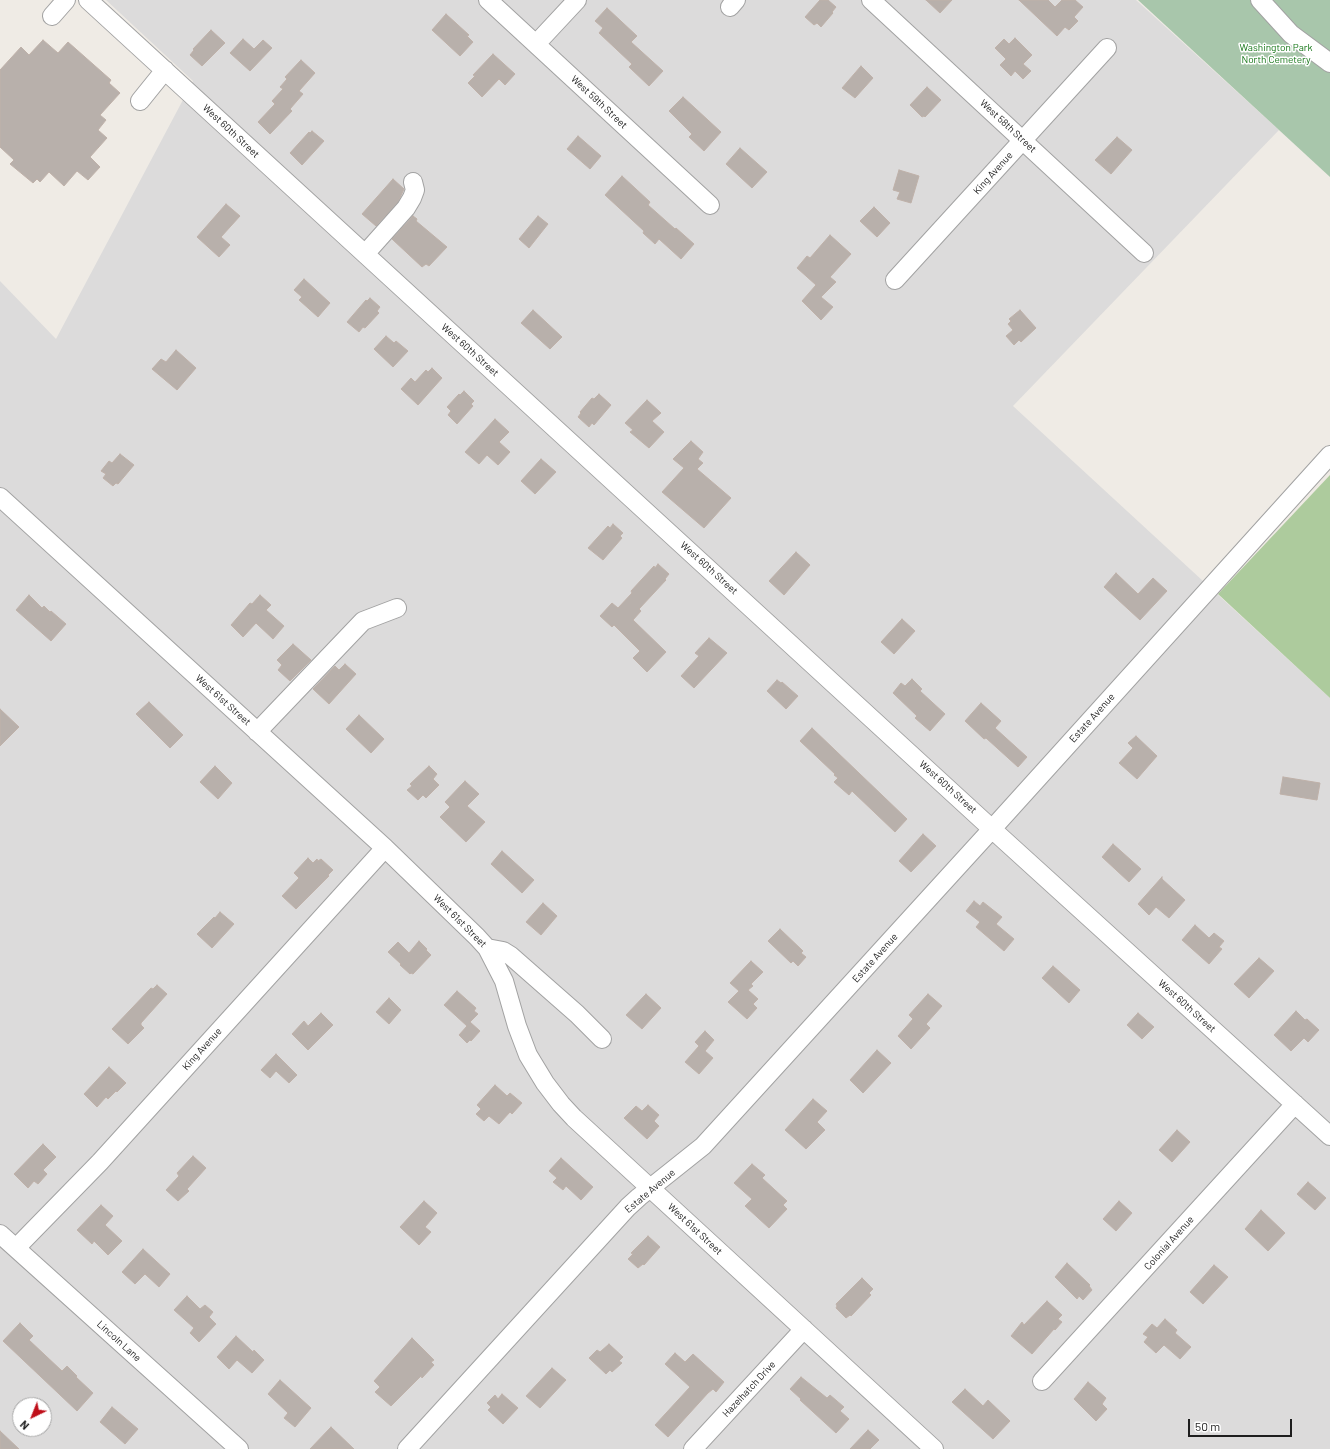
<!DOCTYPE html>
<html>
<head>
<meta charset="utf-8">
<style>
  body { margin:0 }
  #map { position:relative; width:1330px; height:1449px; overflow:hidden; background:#efebe5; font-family:Barlow,sans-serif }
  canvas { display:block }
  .north { position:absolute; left:12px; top:1397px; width:40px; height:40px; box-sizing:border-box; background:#fff; border:1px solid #a5a5a5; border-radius:50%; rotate:223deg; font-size:11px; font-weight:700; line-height:16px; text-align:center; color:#1e1e1e }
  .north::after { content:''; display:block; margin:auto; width:14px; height:18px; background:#bf0e19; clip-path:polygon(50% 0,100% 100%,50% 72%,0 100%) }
  .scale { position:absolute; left:1188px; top:1419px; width:104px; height:18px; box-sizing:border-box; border:2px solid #1e1e1e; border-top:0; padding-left:5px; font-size:12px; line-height:14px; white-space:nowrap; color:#1e1e1e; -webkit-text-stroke:3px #fff; paint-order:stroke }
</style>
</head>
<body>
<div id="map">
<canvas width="1330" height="1449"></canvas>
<div class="north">N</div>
<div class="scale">50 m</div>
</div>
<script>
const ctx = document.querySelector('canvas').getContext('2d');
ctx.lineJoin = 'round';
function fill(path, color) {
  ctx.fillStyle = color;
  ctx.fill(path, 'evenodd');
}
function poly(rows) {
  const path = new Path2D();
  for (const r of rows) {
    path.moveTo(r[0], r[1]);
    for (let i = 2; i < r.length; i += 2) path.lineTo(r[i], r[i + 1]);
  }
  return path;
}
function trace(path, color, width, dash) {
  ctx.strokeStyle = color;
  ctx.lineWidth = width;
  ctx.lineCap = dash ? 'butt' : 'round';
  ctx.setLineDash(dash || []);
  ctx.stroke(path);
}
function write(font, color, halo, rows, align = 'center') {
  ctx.font = font + ' Barlow,sans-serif';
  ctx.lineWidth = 3;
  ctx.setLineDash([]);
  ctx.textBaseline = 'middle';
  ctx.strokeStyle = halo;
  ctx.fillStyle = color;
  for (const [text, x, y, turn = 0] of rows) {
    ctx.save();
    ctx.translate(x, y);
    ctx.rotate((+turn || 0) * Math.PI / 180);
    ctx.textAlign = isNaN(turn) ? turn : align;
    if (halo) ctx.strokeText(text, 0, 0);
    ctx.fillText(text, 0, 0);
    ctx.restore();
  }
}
const residential = poly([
  [106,0,1136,0,1279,130,1013,406,1330,698,1330,1449,0,1449,0,281,56,339,193,81],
  [20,1405,44,1405,44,1429,20,1429]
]);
const forest = poly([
  [1330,475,1330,698,1218,594]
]);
const cemetery = poly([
  [1138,0,1330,0,1330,177,1279,130]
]);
const building = poly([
  [820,0,828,0,836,7,832,12,833,13,821,27,817,23,814,25,805,17,820,0],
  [926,0,952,0,940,13,926,0],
  [1019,0,1048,0,1055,7,1062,0,1075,0,1083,7,1074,17,1078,21,1069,30,1065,27,1057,36,1019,0],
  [607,8,637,36,631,42,663,71,649,86,629,67,632,64,599,33,603,28,595,21,607,8],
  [446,14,469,35,467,36,473,42,460,56,432,30,446,14],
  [211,30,225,43,202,66,190,55,194,50,193,49,211,30],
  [1015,38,1032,55,1023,64,1031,71,1023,79,1015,71,1011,76,1000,65,1006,59,995,48,1004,39,1009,44,1015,38],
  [243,39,254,49,263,40,272,48,250,71,230,53,243,39],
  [43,40,58,53,68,42,111,80,109,83,120,93,100,115,106,120,98,130,107,138,90,157,100,167,88,180,77,171,64,186,49,172,40,182,37,179,33,183,10,164,14,160,0,147,0,70,21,47,29,55,43,40],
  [493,54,515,74,505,85,499,79,482,97,468,83,475,76,473,75,493,54],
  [301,60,315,73,299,91,303,94,290,109,292,111,270,134,258,122,275,104,272,101,283,89,280,87,287,79,285,77,301,60],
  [861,66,873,78,855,98,842,88,861,66],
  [927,87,941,100,925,117,924,116,922,117,910,105,927,87],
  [683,97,721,132,704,151,689,137,692,134,669,111,683,97],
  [312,131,324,141,302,165,290,153,309,132,310,133,312,131],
  [578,136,601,156,590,169,567,149,578,136],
  [1117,137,1132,150,1111,174,1095,160,1117,137],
  [740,148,767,172,752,188,726,164,740,148],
  [899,170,919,176,911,203,897,199,900,192,893,190,899,170],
  [622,176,650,202,648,205,675,229,676,228,694,244,681,259,659,239,655,244,643,233,644,231,605,195,622,176],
  [393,179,404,189,398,202,376,226,362,214,393,179],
  [226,204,240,216,221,237,230,245,219,257,197,237,226,204],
  [874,207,890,223,877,237,860,221,874,207],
  [413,216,417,219,416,221,447,247,429,266,426,264,422,267,392,239,413,216],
  [538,216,548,224,529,248,519,239,538,216],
  [830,235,851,254,830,277,836,282,821,297,833,307,821,320,802,301,816,285,797,268,807,256,810,258,830,235],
  [304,279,330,303,318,317,299,300,302,297,294,290,304,279],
  [370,298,380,307,377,311,379,313,365,328,363,327,359,332,347,322,366,300,367,301,370,298],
  [533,310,562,337,550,349,521,323,533,310],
  [1020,310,1036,328,1021,342,1019,340,1014,345,1006,336,1013,330,1008,324,1011,321,1009,319,1020,310],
  [386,336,394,343,396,341,408,351,393,367,374,349,386,336],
  [176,350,196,368,177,390,152,369,161,359,166,362,176,350],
  [432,368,442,378,418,405,401,389,411,378,415,382,426,370,428,372,432,368],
  [464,391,474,401,471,404,473,406,457,424,448,415,451,411,447,407,459,394,460,395,464,391],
  [599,394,611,405,594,425,592,423,589,427,578,417,581,413,580,412,592,398,594,399,599,394],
  [647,400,661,413,652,421,664,432,649,448,630,432,633,430,625,423,647,400],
  [495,419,509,432,499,442,510,452,498,465,487,455,479,464,465,452,495,419],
  [691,441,703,452,698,459,703,463,697,469,731,498,704,528,662,492,684,468,673,459,691,441],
  [120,454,134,465,118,484,116,483,113,486,103,478,106,474,101,471,109,461,112,463,120,454],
  [541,459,556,472,535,494,521,481,541,459],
  [613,524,623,533,620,536,622,538,603,560,588,548,608,526,610,528,613,524],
  [796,552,810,565,784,595,769,581,796,552],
  [658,564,669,574,665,579,666,580,639,609,641,611,633,620,666,652,647,672,633,658,640,651,614,625,612,627,600,616,612,603,618,608,632,593,631,591,654,566,655,568,658,564],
  [1116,573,1138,594,1153,578,1167,591,1140,620,1104,587,1116,573],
  [29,595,42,608,44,606,50,612,51,611,66,624,51,641,16,610,29,595],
  [260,595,271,605,266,610,284,626,273,639,256,623,243,637,231,625,250,603,252,604,260,595],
  [902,619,915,631,894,654,881,642,902,619],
  [709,638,727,653,694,688,681,676,699,656,695,653,709,638],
  [293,644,311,660,290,681,278,670,282,665,277,660,293,644],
  [345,664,356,674,329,704,313,689,335,666,339,670,345,664],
  [912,679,922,689,920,691,945,714,930,731,915,718,917,716,893,693,901,683,905,686,912,679],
  [777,680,781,683,782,682,798,696,786,709,767,691,777,680],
  [149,702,183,735,170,748,136,714,149,702],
  [981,703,1001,721,995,728,1027,757,1018,767,986,738,984,739,965,721,981,703],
  [0,709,19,727,0,746,0,709],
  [359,715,384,739,371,753,346,729,359,715],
  [812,728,907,819,895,832,852,791,849,795,834,782,838,778,834,775,835,774,800,741,812,728],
  [1136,736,1157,756,1137,779,1119,763,1133,748,1128,743,1136,736],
  [215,766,232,783,218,799,200,782,215,766],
  [429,766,437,774,433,779,439,785,426,798,423,795,418,800,407,790,412,786,410,784,429,766],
  [1283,777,1320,783,1317,800,1280,794,1283,777],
  [465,781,479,794,467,806,485,822,466,842,440,817,450,807,445,802,465,781],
  [923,834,936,846,911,872,899,861,923,834],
  [1113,844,1141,869,1129,882,1102,857,1113,844],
  [502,851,534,880,522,893,491,864,502,851],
  [308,858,313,863,317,859,318,861,321,859,333,870,328,875,329,876,296,909,282,896,299,878,294,873,308,858],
  [1162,877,1162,879,1185,900,1169,918,1156,907,1149,915,1138,904,1162,877],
  [974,901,980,906,983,902,1002,917,996,924,1014,939,1004,951,976,927,980,922,966,911,974,901],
  [543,903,557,916,541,935,526,922,543,903],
  [220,912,234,924,212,948,197,934,214,917,215,918,220,912],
  [1195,925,1209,938,1214,933,1224,941,1219,947,1222,949,1209,964,1182,940,1195,925],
  [780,929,803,951,801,953,806,957,798,966,793,961,791,963,768,941,780,929],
  [419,941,427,949,426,950,431,955,413,974,411,973,410,974,400,965,401,964,388,952,398,942,409,953,419,941],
  [1259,958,1274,971,1249,998,1234,984,1259,958],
  [751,961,763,972,751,984,753,986,748,990,758,999,753,1004,757,1008,747,1019,728,1002,739,991,730,983,751,961],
  [1053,966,1080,990,1069,1003,1042,978,1053,966],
  [157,985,167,994,141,1023,141,1025,144,1028,128,1044,112,1029,151,988,153,989,157,985],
  [457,991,476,1008,474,1011,478,1014,470,1022,480,1031,471,1041,470,1040,467,1043,459,1035,467,1026,444,1005,457,991],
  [646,994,661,1008,642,1029,626,1015,646,994],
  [928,994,942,1006,926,1024,930,1028,911,1049,898,1036,913,1019,909,1015,928,994],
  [389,998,401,1010,389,1024,376,1012,389,998],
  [1296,1011,1305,1020,1307,1019,1319,1030,1308,1042,1304,1038,1291,1051,1274,1035,1296,1011],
  [321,1013,333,1025,308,1050,292,1034,304,1021,308,1026,321,1013],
  [1138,1013,1154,1027,1142,1039,1127,1025,1138,1013],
  [705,1031,714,1040,705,1051,713,1058,699,1074,685,1062,699,1046,695,1042,705,1031],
  [877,1050,891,1063,863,1093,850,1080,877,1050],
  [276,1054,297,1075,289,1083,276,1071,270,1078,261,1070,276,1054],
  [109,1067,126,1083,117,1092,116,1091,108,1099,106,1097,97,1107,84,1094,109,1067],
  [495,1085,507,1096,510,1093,522,1103,512,1114,510,1112,499,1124,489,1116,484,1121,476,1114,481,1109,477,1105,495,1085],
  [813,1099,827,1111,817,1122,825,1130,806,1149,785,1130,813,1099],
  [648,1105,659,1115,654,1121,659,1126,647,1139,624,1118,636,1106,642,1111,648,1105],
  [1177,1130,1190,1142,1172,1162,1159,1150,1177,1130],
  [43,1144,56,1157,43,1170,47,1174,38,1184,34,1181,28,1188,14,1174,43,1144],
  [193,1156,206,1168,187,1189,189,1191,178,1201,166,1190,179,1176,177,1173,193,1156],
  [561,1158,593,1187,581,1200,566,1186,563,1190,553,1182,557,1178,549,1171,561,1158],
  [752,1164,765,1175,762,1178,787,1201,783,1205,787,1209,769,1228,745,1206,752,1199,734,1183,752,1164],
  [1308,1182,1326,1198,1315,1210,1297,1194,1308,1182],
  [424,1201,437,1213,425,1227,431,1232,419,1245,400,1227,424,1201],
  [1119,1201,1132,1213,1116,1231,1103,1219,1119,1201],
  [101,1205,113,1216,105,1225,122,1241,108,1255,94,1241,92,1244,77,1230,101,1205],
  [1261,1210,1285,1233,1268,1251,1245,1229,1261,1210],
  [648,1236,660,1247,644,1265,643,1264,638,1268,628,1259,633,1254,631,1253,648,1236],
  [143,1249,170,1274,159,1287,145,1274,135,1284,122,1272,143,1249],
  [1067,1263,1090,1285,1089,1286,1092,1290,1083,1300,1079,1296,1077,1299,1055,1277,1067,1263],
  [1214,1265,1228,1277,1203,1304,1190,1292,1214,1265],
  [862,1278,873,1289,869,1293,871,1295,851,1316,850,1315,846,1318,836,1308,837,1306,836,1304,862,1278],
  [187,1296,200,1309,205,1305,213,1312,209,1317,216,1324,199,1342,190,1333,194,1328,174,1310,187,1296],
  [1047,1301,1062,1315,1058,1319,1062,1322,1055,1330,1054,1329,1032,1354,1011,1336,1022,1322,1024,1325,1047,1301],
  [1165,1319,1177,1330,1175,1333,1191,1347,1180,1359,1164,1345,1156,1353,1144,1342,1148,1337,1143,1334,1152,1324,1157,1328,1165,1319],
  [20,1323,33,1336,29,1340,62,1371,67,1366,77,1376,76,1377,93,1393,77,1411,3,1341,20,1323],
  [236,1336,253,1352,254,1350,264,1360,252,1373,237,1360,229,1369,217,1357,236,1336],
  [412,1338,434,1360,431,1362,434,1365,422,1378,421,1376,391,1406,375,1392,380,1387,374,1381,412,1338],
  [609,1344,623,1357,619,1361,622,1363,612,1372,610,1370,606,1374,589,1358,597,1350,600,1352,609,1344],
  [675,1353,685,1362,693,1354,724,1382,716,1392,713,1389,708,1393,668,1437,655,1425,690,1387,665,1364,675,1353],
  [552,1368,566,1380,540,1408,526,1396,552,1368],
  [801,1377,827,1398,830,1395,844,1407,840,1411,849,1419,836,1433,800,1400,801,1399,790,1389,801,1377],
  [280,1380,311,1408,295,1427,284,1418,288,1413,268,1394,280,1380],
  [1088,1382,1106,1398,1102,1404,1107,1409,1096,1421,1074,1399,1088,1382],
  [965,1389,983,1406,988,1400,1010,1421,993,1439,952,1402,965,1389],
  [502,1394,518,1408,503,1424,488,1410,491,1407,487,1403,495,1395,498,1399,502,1394],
  [112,1407,138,1429,125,1444,100,1422,112,1407],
  [331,1427,354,1449,310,1449,331,1427],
  [868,1430,879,1440,870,1449,850,1449,868,1430],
  [0,1431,19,1449,0,1449,0,1431]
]);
const minor = poly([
  [88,0,1004,840,1330,1136],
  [488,0,710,205],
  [871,0,1144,253],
  [1260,0,1291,34,1330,63],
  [730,7,736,0],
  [52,16,66,0],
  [536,44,577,0],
  [140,101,165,70],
  [365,254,406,208,412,198,415,190,413,182],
  [895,280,1107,48],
  [0,497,385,848,477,937,487,948,504,981,517,1026,528,1055,545,1083,561,1104,574,1118,934,1449],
  [257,732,363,621,397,608],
  [487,948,503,951,511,956,577,1014,602,1039],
  [0,1234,239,1449],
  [16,1248,100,1162,385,848],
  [1042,1381,1295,1104],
  [407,1449,628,1207,639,1197,703,1146,992,829,1330,455],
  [693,1449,804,1329]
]);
const parkNames = [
  ["Washington Park",1276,48],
  ["North Cemetery",1276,60]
];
const streetNames = [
  ["West 59th Street",599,102,43],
  ["West 58th Street",1008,126,43],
  ["West 60th Street",231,131,43],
  ["King Avenue",993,173,-48],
  ["West 60th Street",470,350,42],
  ["West 60th Street",709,568,42],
  ["West 61st Street",223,700,42],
  ["Estate Avenue",1092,718,-48],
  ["West 60th Street",948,787,42],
  ["West 61st Street",460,921,45],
  ["Estate Avenue",875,958,-48],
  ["West 60th Street",1187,1006,42],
  ["King Avenue",202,1049,-48],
  ["Estate Avenue",650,1191,-40],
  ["West 61st Street",695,1229,43],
  ["Colonial Avenue",1169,1243,-48],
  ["Lincoln Lane",119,1341,42],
  ["Hazelhatch Drive",749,1389,-47]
];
fill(residential, '#dcdbdb');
fill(forest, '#adcb9d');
fill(cemetery, '#a8c6ab');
fill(building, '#b8b0ab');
trace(building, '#bfb1a9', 1);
trace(minor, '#a2a2a2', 20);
trace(minor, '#fff', 18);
write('10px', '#137515', '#fff', parkNames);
write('10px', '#1e1e1e', '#fff', streetNames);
</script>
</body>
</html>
